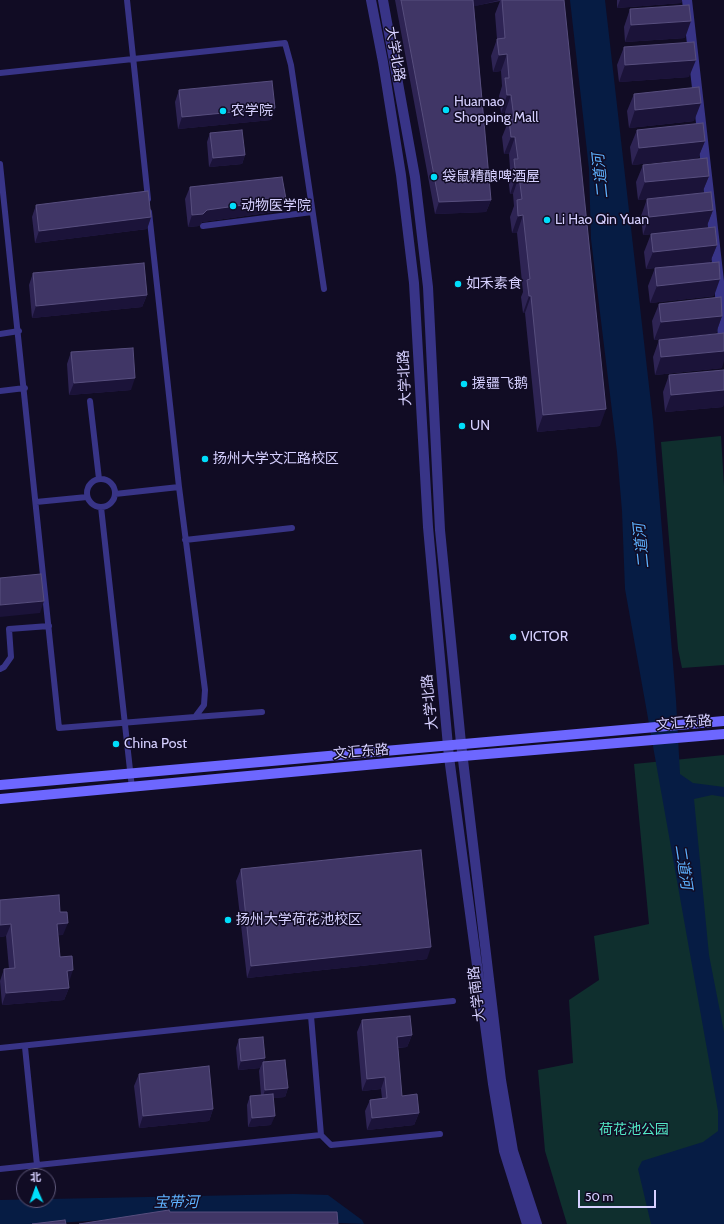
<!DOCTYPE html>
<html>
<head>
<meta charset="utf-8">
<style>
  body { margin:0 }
  #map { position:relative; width:724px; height:1224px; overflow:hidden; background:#110c24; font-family:Cabin,"Noto Sans SC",sans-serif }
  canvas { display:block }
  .north { position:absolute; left:16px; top:1168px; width:40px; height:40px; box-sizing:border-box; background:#110c24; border:1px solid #605a7c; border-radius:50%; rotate:358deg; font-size:11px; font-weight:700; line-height:16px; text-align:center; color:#d6d0ff }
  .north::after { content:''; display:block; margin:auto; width:14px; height:18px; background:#00defb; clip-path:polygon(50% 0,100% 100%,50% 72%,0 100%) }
  .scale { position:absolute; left:578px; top:1190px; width:78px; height:18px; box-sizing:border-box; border:2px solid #d6d0ff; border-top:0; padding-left:5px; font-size:12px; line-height:14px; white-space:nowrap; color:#d6d0ff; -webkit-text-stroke:3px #110c24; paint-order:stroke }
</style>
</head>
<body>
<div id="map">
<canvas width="724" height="1224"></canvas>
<div class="north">北</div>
<div class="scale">50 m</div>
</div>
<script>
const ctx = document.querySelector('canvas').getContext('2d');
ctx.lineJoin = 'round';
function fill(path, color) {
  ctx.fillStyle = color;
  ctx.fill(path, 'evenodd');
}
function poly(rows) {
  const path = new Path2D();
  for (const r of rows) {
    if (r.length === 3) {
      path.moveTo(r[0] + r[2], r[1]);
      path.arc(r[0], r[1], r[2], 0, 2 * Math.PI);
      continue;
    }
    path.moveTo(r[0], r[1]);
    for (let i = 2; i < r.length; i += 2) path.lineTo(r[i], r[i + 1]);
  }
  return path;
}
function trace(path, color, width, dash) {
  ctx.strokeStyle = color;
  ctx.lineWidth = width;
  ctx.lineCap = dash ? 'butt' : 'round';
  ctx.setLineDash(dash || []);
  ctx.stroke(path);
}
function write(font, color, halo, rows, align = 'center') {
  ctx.font = font + ' Cabin,"Noto Sans SC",sans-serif';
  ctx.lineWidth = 3;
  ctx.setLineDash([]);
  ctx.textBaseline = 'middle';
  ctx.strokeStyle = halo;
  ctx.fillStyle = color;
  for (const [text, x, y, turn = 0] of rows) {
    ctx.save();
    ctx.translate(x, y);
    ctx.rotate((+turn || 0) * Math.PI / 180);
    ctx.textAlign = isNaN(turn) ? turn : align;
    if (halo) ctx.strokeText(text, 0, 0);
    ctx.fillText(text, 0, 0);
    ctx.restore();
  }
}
const green = poly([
  [721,436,724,486,724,665,682,668,678,649,661,442],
  [724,755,724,1224,567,1224,545,1151,538,1070,573,1063,569,1000,599,980,594,936,649,924,634,764]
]);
const water = poly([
  [570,0,605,0,653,421,676,700,680,774,693,783,724,787,724,797,712,795,694,799,709,955,724,1032,724,1224,651,1224,638,1169,642,1161,703,1142,718,1131,718,1111,625,589,622,511,617,452,591,239,589,169],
  [294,1194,328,1195,362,1220,364,1224,165,1216,41,1224,0,1224,0,1200]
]);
const service = poly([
  [127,0,148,199],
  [0,73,285,43,291,65,324,289],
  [0,164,59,728,195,717,204,705,205,690,179,487,115,494],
  [149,212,179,487],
  [203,226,312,212],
  [0,334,19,331],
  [0,391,25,388],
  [90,401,99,479],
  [101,493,14],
  [36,502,87,497],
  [101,507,132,788],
  [185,540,292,528],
  [0,669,4,667,11,657,9,629,49,626],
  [195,717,262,712],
  [25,1047,37,1165],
  [0,1048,453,1001],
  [321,1135,331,1145,440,1134],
  [0,1169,321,1135,311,1016]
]);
const minor = poly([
  [687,0,719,281,724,353]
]);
const tertiary = poly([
  [371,0,383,62,401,175,414,283,428,527,449,757,493,1084,504,1151,527,1224],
  [383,0,415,177,428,287,440,530,461,743,501,1080,513,1151,537,1224]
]);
const secondary = poly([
  [0,785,724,721],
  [0,799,463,756,724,734]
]);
const wall = poly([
  [395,0,564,0,600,426,537,432,525,313,523,313,521,297,523,292,517,233,512,233,510,217,514,206,513,194,510,194,508,176,510,169,509,154,504,154,502,137,506,127,505,112,501,113,499,96,502,86,501,71,493,72,491,56,497,39,495,14,500,1,474,6,491,200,486,212,435,214],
  [617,0,682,0,681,3,617,8],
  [630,9,685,38,625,42,624,27],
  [624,47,689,77,619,82,617,65],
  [179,90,275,108,271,120,178,129,175,102],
  [634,94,694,121,629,128,627,111],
  [637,130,705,141,698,158,632,165,630,147],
  [210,133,245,155,242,164,209,167,207,142],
  [643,165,709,176,702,193,638,200,636,182],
  [190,187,286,199,281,211,202,222,199,226,188,227,185,199],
  [647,199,713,210,706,228,643,235,641,216],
  [36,205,151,217,147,229,35,243,32,217],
  [651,234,717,245,710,262,714,296,650,303,648,286,655,268,646,269,644,252],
  [33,273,147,295,142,307,32,318,29,285],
  [659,304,722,316,716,333,654,340,652,321],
  [659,340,722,368,655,375,653,357],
  [71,352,131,390,69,395,67,364],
  [669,375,723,407,665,412,663,392],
  [241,869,427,959,247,978,236,881],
  [0,900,60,912,63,935,58,935,60,957,69,982,68,982,69,988,64,1000,2,1005,0,981,4,969,9,969,6,936,0,937],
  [362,1020,412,1035,407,1047,398,1048,402,1096,419,1113,414,1125,367,1130,365,1111,370,1100,382,1098,381,1089,362,1091,357,1032],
  [239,1039,265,1058,264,1061,288,1088,285,1097,273,1098,271,1125,248,1127,247,1105,250,1096,261,1095,259,1071,260,1068,238,1070,236,1048],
  [139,1074,213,1109,209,1121,139,1128,134,1086]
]);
const shadedWall = poly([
  [471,0,500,0,468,8],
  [620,0,682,0,681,3,617,8],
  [691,21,685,38,625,42,631,25],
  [507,54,501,71,493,72,499,55],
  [696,60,689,77,619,82,625,65],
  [507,95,511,95,505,112,501,113],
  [701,103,694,121,629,128,635,110],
  [275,108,271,120,178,129,182,117],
  [511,137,515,137,509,154,504,154],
  [705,141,698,158,632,165,639,148],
  [245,155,242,164,209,167,213,158],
  [519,176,513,194,510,194,516,177],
  [709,176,702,193,638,200,645,182],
  [286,199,281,211,202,222,199,226,188,227,192,215,207,210],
  [491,200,486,212,435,214,439,202],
  [713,210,706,228,643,235,649,217],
  [523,215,517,233,512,233,518,216],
  [151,217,147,229,35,243,39,231],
  [717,245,710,262,646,269,653,252],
  [720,279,714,296,650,303,657,286],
  [147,295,142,307,32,318,36,306],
  [529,296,531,296,525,313,523,313],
  [722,316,716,333,654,340,661,322],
  [724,351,724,361,722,368,655,375,661,357],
  [135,378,131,390,69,395,74,383],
  [724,390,724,405,723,407,665,412,671,395],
  [606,409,600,426,537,432,543,415],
  [44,601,40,613,0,617,0,605],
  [68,923,63,935,53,936,57,924],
  [11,924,6,936,0,937,0,925],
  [431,947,427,959,247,978,251,966],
  [73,970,69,982,63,983,67,971],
  [69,988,64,1000,2,1005,6,993],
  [412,1035,407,1047,393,1048,397,1037],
  [265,1058,263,1064,263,1062,260,1068,238,1070,241,1061],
  [385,1077,381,1089,362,1091,367,1079],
  [288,1088,285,1097,262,1099,265,1090],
  [213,1109,209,1121,139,1128,143,1116],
  [419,1113,414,1125,367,1130,372,1118],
  [275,1116,271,1125,248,1127,252,1118]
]);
const building = poly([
  [401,0,473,0,491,200,439,202,401,0],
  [502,0,564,0,606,409,543,415,531,296,529,296,527,280,530,279,523,215,518,216,517,200,522,199,519,176,516,177,514,159,518,159,515,137,511,137,509,120,514,119,511,95,507,95,505,78,509,78,507,54,499,55,497,39,505,38,502,0],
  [689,5,691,21,631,25,630,9,689,5],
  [694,42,696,60,625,65,624,47,694,42],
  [272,81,275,108,182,117,179,90,272,81],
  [699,87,701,103,635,110,634,94,699,87],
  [703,123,705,141,639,148,637,130,703,123],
  [242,130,245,155,213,158,210,133,242,130],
  [707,158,709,176,645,182,643,165,707,158],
  [282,177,286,199,207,210,203,214,192,215,190,187,282,177],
  [148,191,151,217,39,231,36,205,148,191],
  [711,192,713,210,649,217,647,199,711,192],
  [715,227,717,245,653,252,651,234,715,227],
  [719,262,720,279,657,286,655,268,719,262],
  [144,263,147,295,36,306,33,273,144,263],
  [721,297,722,316,661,322,659,304,721,297],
  [724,333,724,351,661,357,659,340,724,333],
  [133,348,135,378,74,383,71,352,133,348],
  [724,370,724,390,671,395,669,375,724,370],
  [41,574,44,601,0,605,0,578,41,574],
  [421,850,431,947,251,966,241,869,421,850],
  [59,895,60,912,67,912,68,923,57,924,60,957,72,956,73,970,67,971,69,988,6,993,4,969,15,968,11,924,0,925,0,900,59,895],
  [410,1016,412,1035,397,1037,402,1096,417,1094,419,1113,372,1118,370,1100,387,1098,385,1077,367,1079,362,1020,410,1016],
  [263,1037,265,1058,241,1061,239,1039,263,1037],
  [285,1060,288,1088,265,1090,263,1062,285,1060],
  [209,1066,213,1109,143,1116,139,1074,209,1066],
  [273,1094,275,1116,252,1118,250,1096,273,1094],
  [169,1210,170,1212,337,1212,338,1224,79,1224,169,1210],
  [65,1220,66,1224,32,1224,65,1220]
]);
const markers = [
  [446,110,4,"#00defb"],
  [223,111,4,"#00defb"],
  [434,177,4,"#00defb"],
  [233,206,4,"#00defb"],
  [547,220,4,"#00defb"],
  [458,284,4,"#00defb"],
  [464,384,4,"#00defb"],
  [462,426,4,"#00defb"],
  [205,459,4,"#00defb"],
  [513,637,4,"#00defb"],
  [116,744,4,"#00defb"],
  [228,920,4,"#00defb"]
];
const streetNames = [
  ["大学北路",395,54,80],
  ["大学北路",405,378,-93],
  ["大学北路",430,702,-96],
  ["文汇东路",684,723,-5],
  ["文汇东路",361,752,-5],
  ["大学南路",477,994,-97]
];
const poiNames = [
  ["Huamao",454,102],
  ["Shopping Mall",454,118],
  ["农学院",231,111],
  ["袋鼠精酿啤酒屋",442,177],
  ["动物医学院",241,206],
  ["Li Hao Qin Yuan",555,220],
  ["如禾素食",466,284],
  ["援疆飞鹅",472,384],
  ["UN",470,426],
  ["扬州大学文汇路校区",213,459],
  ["VICTOR",521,637],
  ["China Post",124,744],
  ["扬州大学荷花池校区",236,920]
];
const parkNames = [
  ["荷花池公园",634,1130]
];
const waterNames = [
  ["二道河",601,176,-96],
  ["二道河",642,546,-96],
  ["二道河",683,867,81],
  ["宝带河",176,1203]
];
fill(green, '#0f2f2e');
fill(water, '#061c44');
trace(service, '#383487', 6);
trace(minor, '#383487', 10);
trace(tertiary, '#383487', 10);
trace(secondary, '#6d67ff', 10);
fill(wall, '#2e2454');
fill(shadedWall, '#1b1339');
fill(building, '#403666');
trace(building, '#574e7e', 1);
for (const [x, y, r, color] of markers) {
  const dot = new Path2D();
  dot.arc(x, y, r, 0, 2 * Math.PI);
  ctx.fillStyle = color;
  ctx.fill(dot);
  trace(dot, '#110c24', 1.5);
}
write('14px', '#d6d0ff', '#110c24', streetNames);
write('14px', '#d6d0ff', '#110c24', poiNames, 'left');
write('14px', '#53e8c5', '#110c24', parkNames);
write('italic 15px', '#5eb2ff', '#110c24', waterNames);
</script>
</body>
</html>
